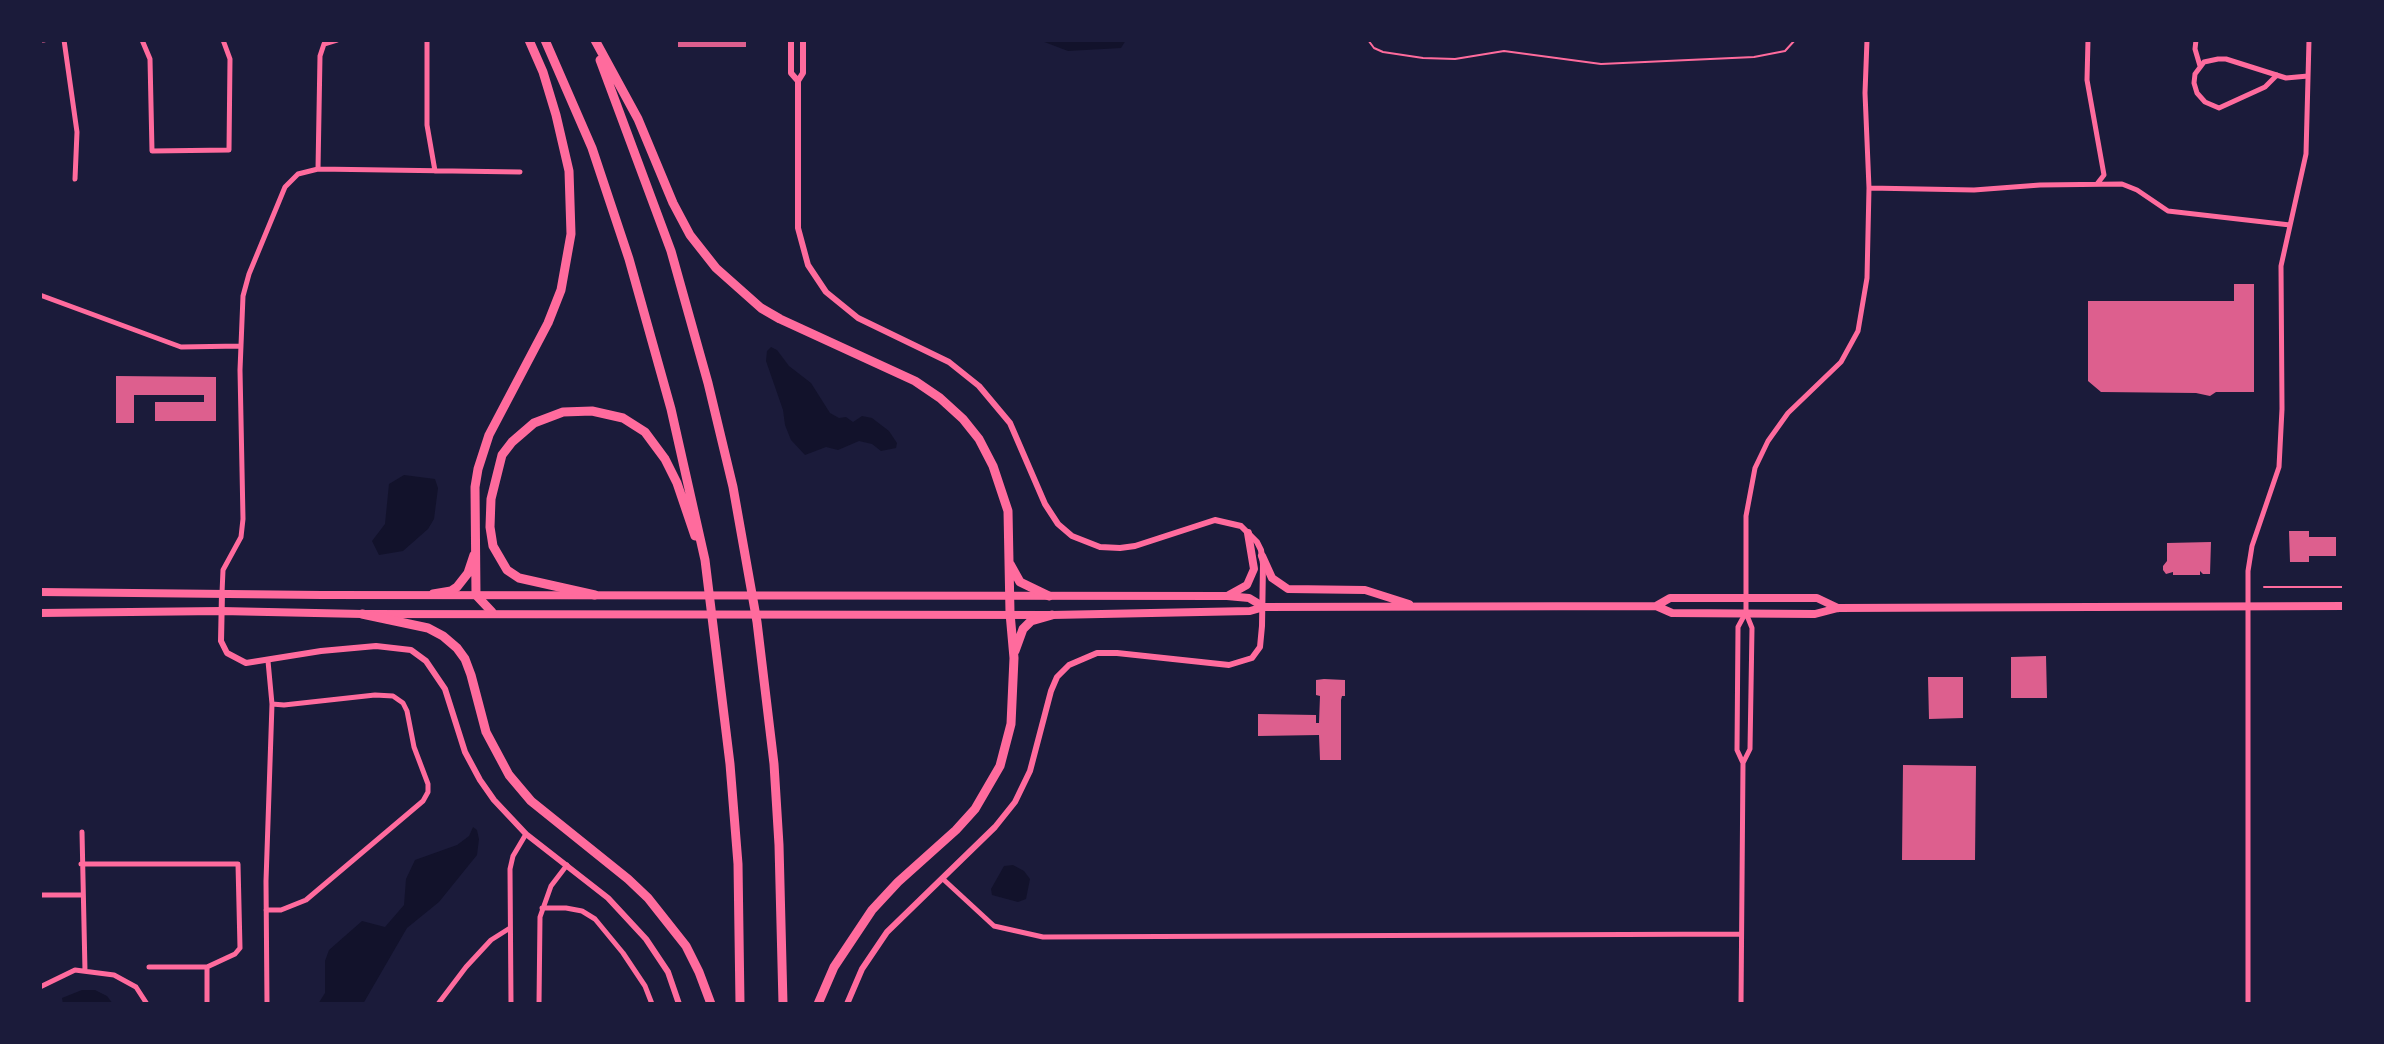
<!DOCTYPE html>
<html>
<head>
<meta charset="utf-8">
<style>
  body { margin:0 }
  #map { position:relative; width:2384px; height:1044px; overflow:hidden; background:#1b1b3a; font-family:"Asap Condensed",sans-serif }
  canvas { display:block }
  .frame { position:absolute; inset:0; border:42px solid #1b1b3a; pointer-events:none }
</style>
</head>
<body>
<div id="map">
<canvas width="2384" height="1044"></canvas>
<div class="frame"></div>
</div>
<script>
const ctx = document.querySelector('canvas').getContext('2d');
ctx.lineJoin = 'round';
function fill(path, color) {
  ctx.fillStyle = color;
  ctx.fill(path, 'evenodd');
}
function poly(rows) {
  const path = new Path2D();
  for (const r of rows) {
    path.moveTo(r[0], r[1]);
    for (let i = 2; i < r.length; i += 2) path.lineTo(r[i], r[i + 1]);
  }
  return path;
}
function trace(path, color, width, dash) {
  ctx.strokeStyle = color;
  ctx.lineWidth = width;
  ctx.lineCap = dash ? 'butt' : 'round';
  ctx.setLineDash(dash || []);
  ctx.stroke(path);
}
const water = poly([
  [1039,40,1126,40,1121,48,1068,51],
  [771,347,777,350,789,366,811,383,830,413,839,418,846,417,853,422,862,416,872,418,889,431,897,443,896,448,881,451,872,444,859,441,838,450,826,447,805,455,791,440,785,425,783,410,766,361,767,351],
  [404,475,435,479,438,488,434,519,428,529,403,551,379,555,372,541,385,524,389,484],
  [473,827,477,830,479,839,477,855,439,902,407,928,363,1004,318,1004,325,993,325,961,329,950,362,921,385,927,404,905,406,879,415,860,457,845,469,836],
  [1013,865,1024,871,1030,879,1026,899,1018,902,992,895,991,889,1004,866],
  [82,990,95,990,107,996,113,1004,63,1004,62,998]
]);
const building = poly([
  [678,40,746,40,746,47,678,47],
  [2234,284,2254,284,2254,392,2216,392,2210,396,2196,393,2101,392,2088,381,2088,301,2234,301],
  [116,376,216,377,216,421,155,421,155,402,204,402,204,395,134,395,134,423,116,423],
  [2289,531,2309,531,2309,537,2336,537,2336,556,2309,556,2309,562,2290,562],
  [2211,542,2210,574,2203,574,2200,571,2200,575,2173,575,2173,572,2166,574,2163,570,2163,566,2167,561,2167,543],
  [2046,656,2047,698,2011,698,2011,657],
  [1928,677,1963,677,1963,718,1929,719],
  [1324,679,1345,680,1345,696,1342,696,1341,700,1341,760,1320,760,1319,735,1258,736,1258,714,1316,715,1316,723,1319,723,1320,696,1316,695,1316,680],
  [1903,765,1976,766,1975,860,1902,860]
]);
const path = poly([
  [1368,40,1374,48,1383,52,1423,58,1455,59,1504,51,1601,64,1754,57,1785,51,1795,40],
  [2264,587,2344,587]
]);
const minor = poly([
  [40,40,44,40],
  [64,40,77,132,75,179],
  [142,40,150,59,152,151,229,150,230,59,223,40],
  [427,40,427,125,435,171],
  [2088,40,2087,80,2104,175,2097,184],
  [2196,40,2195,49,2200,66],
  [2277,75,2265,87,2219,108,2205,102,2197,93,2194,83,2195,74,2204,62,2218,59,2226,59,2286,78,2308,76],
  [318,169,320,56,324,44,337,40],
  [1869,188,1974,190,2040,185,2122,184,2137,190,2168,211,2290,225],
  [40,295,181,347,240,346],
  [222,593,223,570,241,537,243,519,240,370,243,296,249,274,285,187,298,174,318,169,520,172],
  [1743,763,1737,750,1738,627,1745,614],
  [82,832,85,971],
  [81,864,238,864,240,948,235,954,207,967,149,967],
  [943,879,994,926,1043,937,1741,934],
  [40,895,82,895],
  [542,908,566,908,582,911,595,919,623,953,645,986,652,1004],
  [266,910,281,910,306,900,423,801,428,792,428,784,414,747,407,711,403,703,393,696,375,695,284,705,272,704],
  [40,987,75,970,114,975,136,987,147,1004],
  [207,1004,207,967],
  [267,1004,266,881,272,704,268,661],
  [438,1004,466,967,491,940,510,928],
  [511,1004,510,869,513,856,526,834],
  [539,1004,540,917,551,886,567,865],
  [1741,1004,1743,763,1750,749,1752,628,1746,613,1746,516,1755,468,1768,441,1788,413,1841,362,1858,331,1867,278,1869,188,1865,93,1867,40],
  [2248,1004,2248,571,2252,546,2279,467,2282,409,2281,266,2306,154,2309,40]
]);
const tertiary = poly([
  [791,40,791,73,798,81],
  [803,40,803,73,798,81,798,228,808,265,826,292,858,318,949,362,979,386,1010,423,1045,504,1058,524,1072,536,1100,547,1120,548,1135,546,1215,520,1241,526,1257,542,1261,550,1263,564,1262,626,1260,647,1252,658,1229,665,1117,653,1097,653,1069,665,1057,677,1051,691,1030,771,1015,802,995,827,887,932,862,969,847,1004],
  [222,593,221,641,227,653,246,663,321,651,376,646,411,650,426,661,445,689,465,752,480,780,494,800,526,834,608,898,646,939,668,972,679,1004]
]);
const primary = poly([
  [1262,556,1272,578,1288,589,1365,590,1409,604],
  [40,592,322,595,1227,596,1249,598,1264,607],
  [1229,595,1247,585,1254,569,1248,533],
  [1656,606,1670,598,1817,598,1838,608],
  [40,613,221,611,362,614,1052,615,1250,611,1264,607,1656,606,1672,613,1815,614,1838,608,2344,606]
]);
const motorway = poly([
  [545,40,592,148,629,259,671,409,705,560,730,764,738,864,740,1004],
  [595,40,638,119,673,203,690,235,716,268,761,308,780,319,915,381,940,398,963,419,979,439,993,466,1008,511,1010,613,1014,658,1011,724,1000,766,975,809,956,830,898,882,872,910,834,967,818,1004],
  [600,60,671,251,708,383,733,487,757,622,774,764,779,845,783,1004],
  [1010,564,1020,582,1049,596],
  [433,594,451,591,457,587,468,573,474,555],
  [595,595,519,578,507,570,493,546,490,527,491,499,502,455,512,442,534,423,563,412,592,411,623,418,645,432,665,459,677,483,695,536],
  [492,612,476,595,475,487,478,469,489,435,548,323,561,290,571,234,569,171,556,115,543,72,529,40],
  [362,614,428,628,443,636,457,648,465,659,471,675,486,732,509,775,531,801,628,879,648,898,686,946,699,972,711,1004],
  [1015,651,1023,629,1031,621,1052,615]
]);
fill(water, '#12122b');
fill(building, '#dd5f8e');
trace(path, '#ff6b9d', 2);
trace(minor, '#ff6b9d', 5);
trace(tertiary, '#ff6b9d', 6);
trace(primary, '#ff6b9d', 8);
trace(motorway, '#ff6b9d', 9);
</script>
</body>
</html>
